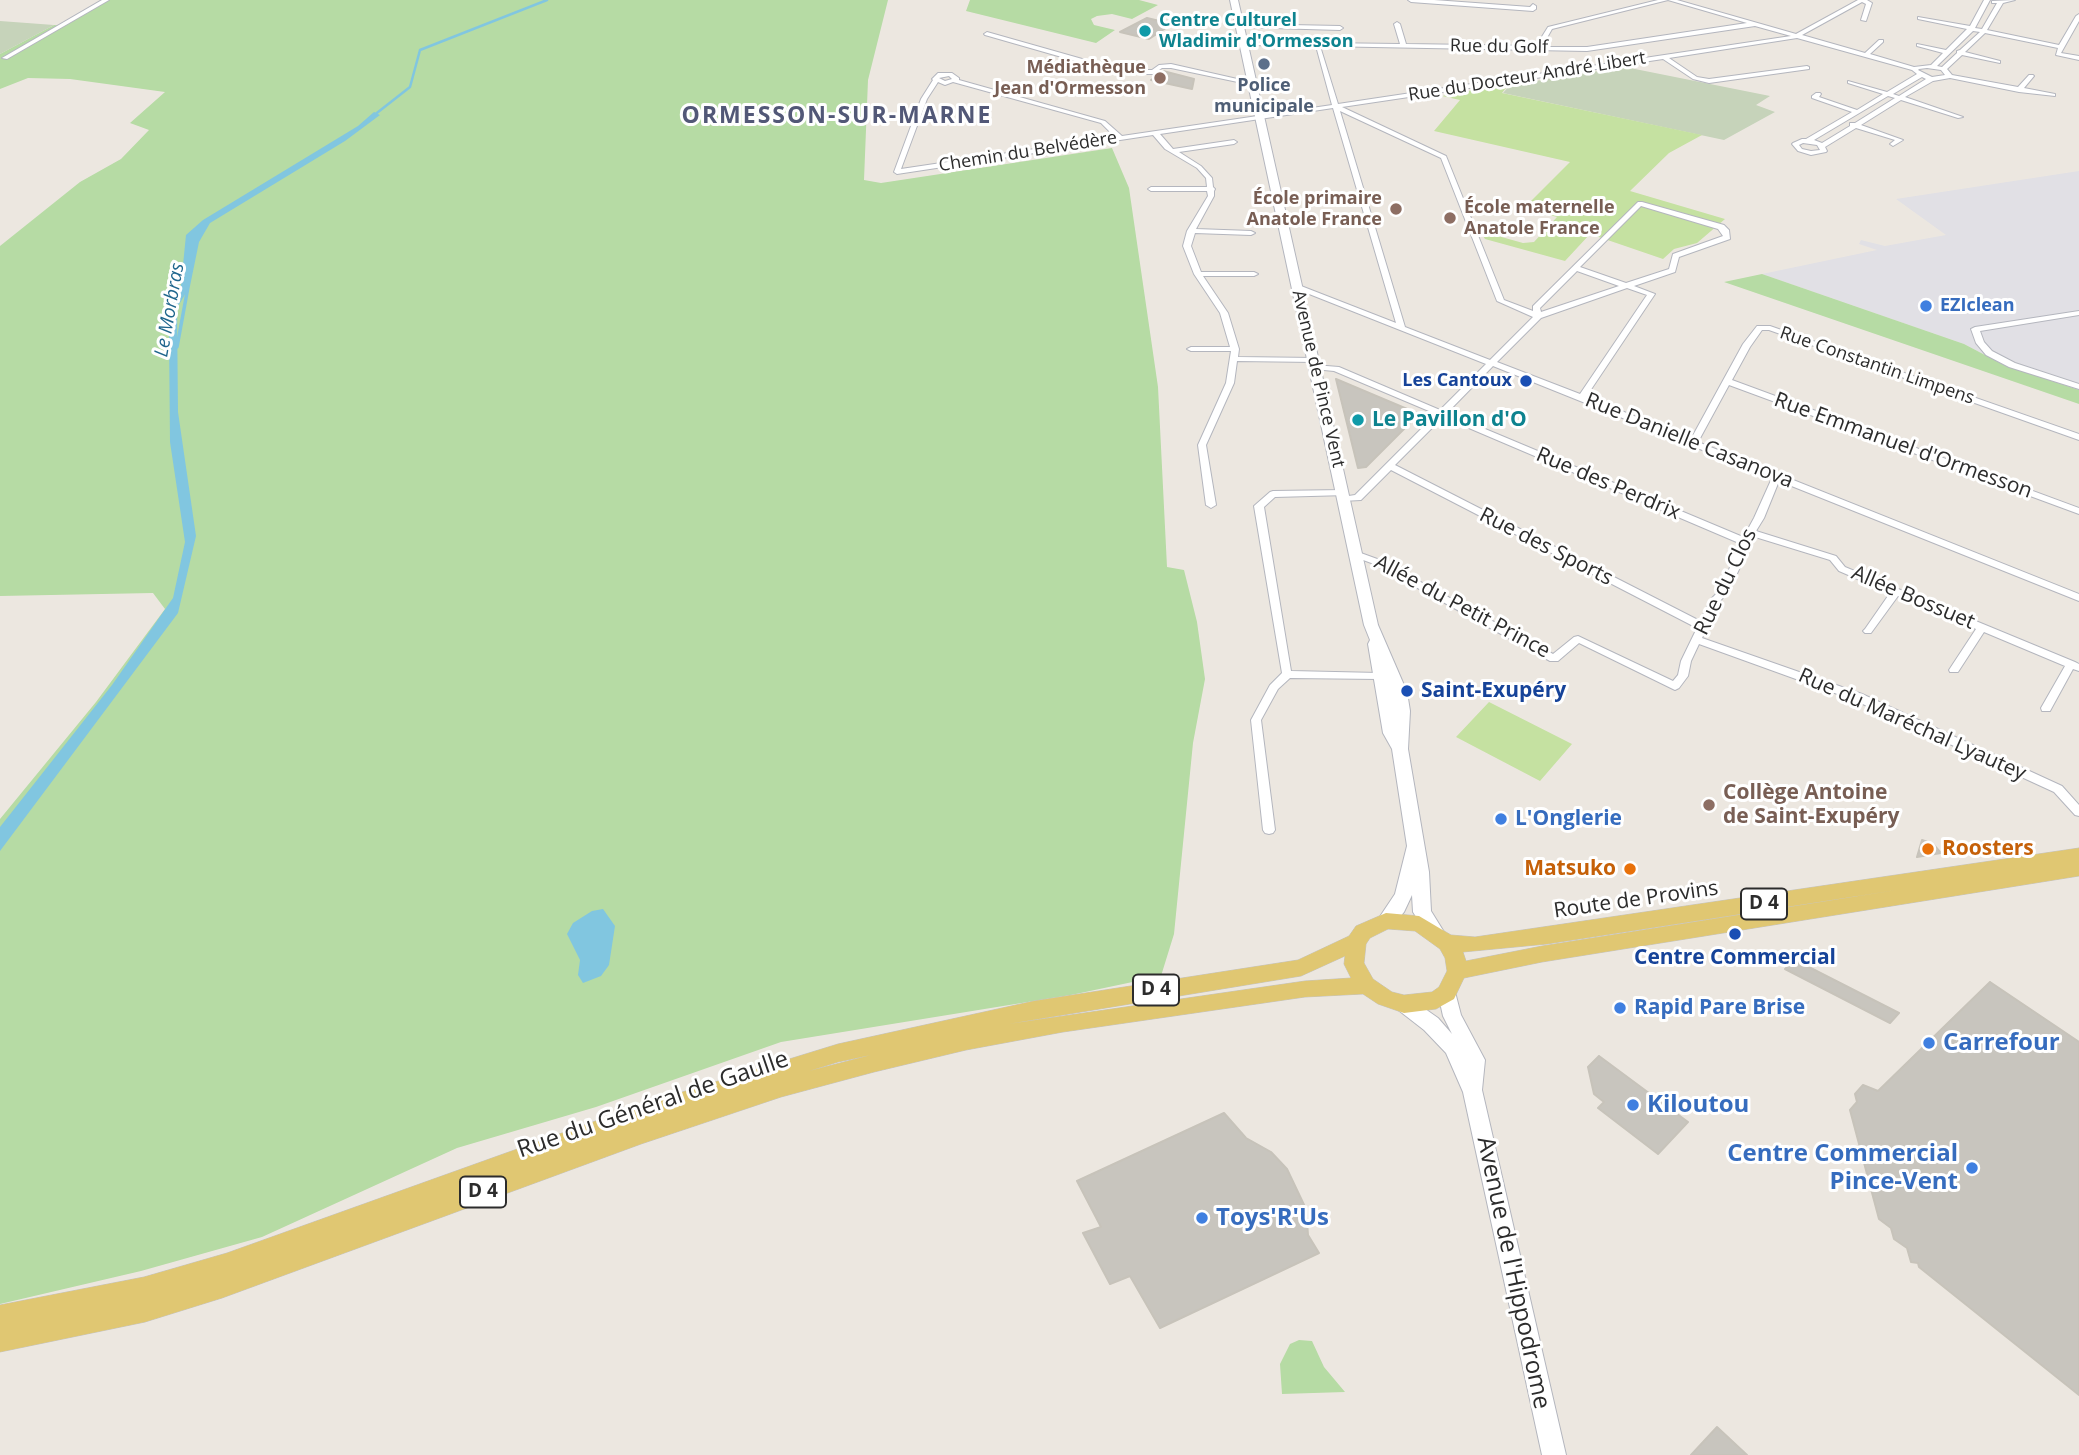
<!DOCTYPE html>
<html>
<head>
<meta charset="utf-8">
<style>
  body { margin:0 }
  canvas { display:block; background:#ece7e0 }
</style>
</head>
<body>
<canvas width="2079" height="1455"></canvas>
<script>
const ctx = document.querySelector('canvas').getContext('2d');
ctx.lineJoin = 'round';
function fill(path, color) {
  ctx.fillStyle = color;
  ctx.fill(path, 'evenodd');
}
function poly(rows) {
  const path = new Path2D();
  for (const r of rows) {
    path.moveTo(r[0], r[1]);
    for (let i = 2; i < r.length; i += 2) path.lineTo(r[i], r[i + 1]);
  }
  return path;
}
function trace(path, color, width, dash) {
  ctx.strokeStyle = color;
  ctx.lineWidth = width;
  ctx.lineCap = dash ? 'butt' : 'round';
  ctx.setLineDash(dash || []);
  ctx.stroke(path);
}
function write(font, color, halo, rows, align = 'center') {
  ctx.font = font + ' "Open Sans",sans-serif';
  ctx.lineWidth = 6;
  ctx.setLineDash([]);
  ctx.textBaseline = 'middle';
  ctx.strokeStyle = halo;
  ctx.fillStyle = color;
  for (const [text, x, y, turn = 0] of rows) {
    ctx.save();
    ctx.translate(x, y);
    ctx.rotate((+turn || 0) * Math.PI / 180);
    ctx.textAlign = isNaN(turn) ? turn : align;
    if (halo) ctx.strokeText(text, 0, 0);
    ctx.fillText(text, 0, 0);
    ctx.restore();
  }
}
const industrial = poly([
  [2079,171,2079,390,2002,364,1964,344,1762,274,1877,250,1859,244,1861,240,1885,246,1946,235,1896,199]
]);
const green = poly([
  [106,0,888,0,868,80,864,180,881,183,1112,148,1129,188,1158,387,1167,567,1184,570,1197,622,1205,679,1193,743,1174,934,1161,976,1071,995,781,1042,596,1107,457,1148,262,1237,141,1271,0,1304,0,819,96,702,165,609,153,593,0,596,0,246,80,182,121,159,149,130,130,123,165,92,70,79,28,78,0,89,0,54,54,25,64,26],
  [970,0,1139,0,1158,5,1132,19,1112,14,1097,16,1091,19,1094,25,1115,30,1096,43,966,11],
  [1762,274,1964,344,2002,364,2079,390,2079,404,1724,282],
  [1299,1340,1312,1341,1324,1367,1345,1392,1282,1394,1280,1364,1290,1344]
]);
const cemetery = poly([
  [0,21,54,25,0,54],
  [1625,67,1770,96,1756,105,1775,112,1724,140,1503,93,1510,85]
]);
const pitch = poly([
  [1505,84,1509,84,1502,93,1702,135,1669,153,1630,191,1725,219,1697,243,1674,249,1663,259,1590,234,1565,261,1485,239,1483,236,1498,236,1523,243,1534,242,1557,217,1524,208,1570,162,1434,131,1460,100,1442,96],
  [1489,702,1572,744,1540,781,1456,737]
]);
const water = poly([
  [374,112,380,115,345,141,210,223,199,242,190,286,177,308,178,412,196,536,178,613,0,851,0,827,112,685,173,598,185,542,170,442,169,334,170,307,181,285,186,235,203,220,358,126],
  [603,909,615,926,609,965,601,976,583,983,578,975,580,960,567,934,573,923,592,911]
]);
const streamFar1 = poly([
  [373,116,410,87,420,50,547,0]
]);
const stream = poly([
  [177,347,188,287]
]);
const building = poly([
  [1147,18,1172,24,1149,39,1120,32,1147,18],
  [1163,71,1194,79,1192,89,1151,80,1163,71],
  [1336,379,1419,414,1366,467,1358,468,1336,379],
  [1922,840,1933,844,1941,853,1917,857,1922,840],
  [1795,960,1899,1013,1890,1023,1785,969,1795,960],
  [1990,982,2079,1042,2079,1395,1919,1267,1918,1263,1911,1262,1907,1248,1894,1239,1891,1228,1879,1219,1850,1110,1857,1102,1855,1094,1863,1085,1878,1091,1990,982],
  [1599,1056,1688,1122,1658,1154,1598,1108,1604,1102,1594,1094,1588,1067,1599,1056],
  [1224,1113,1246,1138,1271,1152,1287,1169,1306,1209,1308,1235,1319,1253,1160,1328,1130,1276,1110,1284,1083,1233,1101,1227,1077,1181,1224,1113],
  [1717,1427,1747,1455,1691,1455,1717,1427]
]);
const minor = poly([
  [102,0,109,0,7,59,2,58,102,0],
  [1408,0,1434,0,1530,7,1533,4,1536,6,1536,9,1533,11,1411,2,1408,0],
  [1658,0,1668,0,1552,29,1544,43,1547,47,1587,47,1747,23,1668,0,1677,0,1796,34,1858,0,1867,0,1872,3,1866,21,1861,20,1866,4,1862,2,1802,35,1865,53,1879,40,1883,40,1883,42,1870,54,1914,67,1931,65,1943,53,1917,46,1917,44,1946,50,1967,29,1918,19,1918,17,1970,26,1984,0,1990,0,1975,28,1982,29,1997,3,1992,3,1992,1,2015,0,2003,3,1987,30,2059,45,2076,16,2079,14,2079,21,2061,53,2079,56,2079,60,2056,55,2058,48,1985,33,1965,52,2000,61,2000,63,1962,55,1947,69,1952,75,2018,87,2029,75,2033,75,2034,76,2024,88,2055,94,2055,96,2019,92,1950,78,1933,81,1905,97,1963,117,1958,118,1901,100,1861,125,1903,140,1893,146,1890,144,1895,140,1856,128,1825,147,1827,151,1826,152,1811,155,1798,151,1792,144,1793,143,1802,139,1806,139,1852,112,1812,98,1812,96,1816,93,1820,93,1821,94,1819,97,1857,110,1883,94,1848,83,1848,81,1887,92,1917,74,1912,70,1797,38,1669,58,1697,77,1709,79,1807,66,1809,67,1809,69,1709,83,1693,79,1663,59,1342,107,1446,156,1504,300,1533,311,1533,306,1638,202,1642,202,1724,225,1729,230,1730,239,1679,257,1675,272,1634,286,1655,294,1588,394,1587,397,1691,439,1743,344,1757,326,1770,326,2079,434,2079,440,1769,330,1762,330,1750,347,1732,380,2079,508,2079,514,1729,385,1698,442,2079,594,2079,601,1779,481,1764,518,1756,531,1836,556,1845,567,2075,662,2079,664,2079,671,2073,669,2050,711,2042,711,2041,708,2065,666,1984,632,1958,672,1950,672,1949,670,1976,629,1898,596,1871,633,1865,633,1863,631,1865,629,1890,593,1839,571,1830,560,1752,536,1741,556,1741,565,1729,591,1720,601,1702,638,1862,694,2062,786,2079,805,2079,816,2075,815,2054,792,1854,700,1699,644,1691,661,1688,676,1679,688,1675,690,1579,643,1558,661,1550,661,1374,564,1355,557,1353,555,1358,552,1380,560,1553,654,1574,637,1578,636,1673,681,1678,675,1681,661,1697,628,1391,470,1361,500,1342,501,1341,499,1342,497,1355,495,1436,414,1334,371,1314,369,1314,365,1339,367,1440,410,1486,364,1294,288,1301,286,1396,323,1333,108,1160,134,1173,149,1234,140,1237,142,1234,144,1179,152,1201,166,1212,178,1213,187,1215,189,1214,191,1214,196,1196,229,1251,231,1255,233,1251,235,1195,233,1191,246,1201,272,1254,272,1258,274,1254,276,1203,276,1228,313,1239,349,1238,357,1315,358,1319,360,1315,362,1237,361,1234,383,1206,445,1216,505,1211,508,1206,505,1198,445,1226,383,1231,351,1191,351,1187,349,1191,347,1230,347,1220,313,1194,274,1183,246,1187,231,1208,196,1207,191,1151,191,1148,189,1151,187,1207,187,1206,178,1197,168,1165,149,1153,135,897,174,894,172,921,99,933,80,932,79,938,73,952,73,959,78,959,80,1105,121,1122,136,1332,105,1316,46,1243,45,1240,43,1241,42,1400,44,1394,24,1397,22,1400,24,1406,44,1541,46,1538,43,1548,27,1658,0],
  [1755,26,1791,36,1338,104,1320,46,1587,51,1755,26],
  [1973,31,1980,32,1960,50,1957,51,1957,53,1942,67,1937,66,1973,31],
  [1927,68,1941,70,1945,75,1932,77,1918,70,1919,69,1927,68],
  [949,76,952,79,945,81,939,78,949,76],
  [1922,77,1926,79,1899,96,1893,94,1922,77],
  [938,82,945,85,953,82,1101,123,1115,137,901,169,927,99,938,82],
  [1888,96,1895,98,1855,123,1850,123,1850,126,1822,143,1814,140,1888,96],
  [1340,111,1441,158,1497,301,1533,317,1490,360,1405,327,1340,111],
  [1803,143,1817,145,1820,150,1811,151,1802,149,1799,145,1803,143],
  [1641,206,1718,229,1723,236,1673,254,1669,269,1626,283,1580,267,1641,206],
  [1577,271,1619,286,1541,312,1540,308,1577,271],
  [1627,288,1647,295,1580,394,1497,362,1541,318,1627,288],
  [1493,366,1772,478,1754,518,1748,529,1743,532,1745,534,1743,537,1447,413,1493,366],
  [1443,417,1739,543,1731,556,1731,565,1720,590,1711,599,1700,621,1395,465,1443,417],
  [1239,24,1340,26,1343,28,1340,30,1237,27,1237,25,1239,24],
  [987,32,1121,70,1152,70,1159,65,1171,64,1255,83,1252,85,1171,68,1162,68,1153,74,1121,74,985,35,984,34,987,32],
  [2079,311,2079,315,1980,331,1984,342,1992,351,2015,363,2079,384,2079,389,2009,367,1986,355,1976,343,1971,329,1975,327,2079,311],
  [1344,490,1347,491,1347,495,1275,497,1264,507,1291,671,1379,673,1384,676,1379,679,1290,678,1278,689,1261,720,1275,830,1273,833,1269,834,1265,833,1263,830,1251,720,1270,685,1282,673,1254,506,1270,492,1273,491,1344,490]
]);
const secondary = poly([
  [1230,0,1238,0,1378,625,1407,692,1410,711,1408,749,1429,872,1431,911,1444,932,1441,937,1435,939,1429,937,1413,912,1412,895,1404,912,1392,926,1386,928,1380,926,1377,921,1395,894,1407,846,1392,749,1383,733,1368,644,1370,640,1364,625,1230,0],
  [1447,985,1454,988,1461,1015,1485,1060,1482,1090,1566,1455,1542,1455,1463,1092,1446,1053,1424,1030,1397,1009,1395,1004,1397,999,1404,996,1411,999,1438,1018,1452,1034,1443,1016,1438,993,1440,988,1447,985]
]);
const primary = poly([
  [2079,848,2079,876,1542,962,1464,978,1454,999,1436,1009,1404,1013,1378,1004,1363,994,1305,997,1063,1032,966,1050,874,1072,781,1097,641,1144,222,1298,145,1322,0,1352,0,1305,144,1277,227,1253,640,1105,838,1044,1034,1001,1298,960,1349,936,1356,926,1386,913,1419,916,1451,935,1475,937,2079,848],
  [1903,889,1542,946,1466,961,1463,952,1547,944,1903,889],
  [1388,929,1415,931,1440,949,1445,958,1447,971,1439,987,1432,992,1404,995,1392,992,1373,979,1364,963,1366,944,1370,938,1388,929],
  [1345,956,1344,964,1351,978,1305,981,1008,1024,1301,976,1345,956],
  [871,1055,809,1071,838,1062,871,1055]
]);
const markers = [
  [1145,31,7,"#0f9aa8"],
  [1264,64,7,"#5c6f8a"],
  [1160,78,7,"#8d6e63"],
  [1396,209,7,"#8d6e63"],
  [1450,218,7,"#8d6e63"],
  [1926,306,7,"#3f7fe0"],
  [1526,381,7,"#1a4fb4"],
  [1358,420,7,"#0f9aa8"],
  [1407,691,7,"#1a4fb4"],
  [1709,805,7,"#8d6e63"],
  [1501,819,7,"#3f7fe0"],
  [1928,849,7,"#e8710a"],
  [1630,869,7,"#e8710a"],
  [1735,934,7,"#1a4fb4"],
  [1620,1008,7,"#3f7fe0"],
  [1929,1043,7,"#3f7fe0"],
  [1633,1105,7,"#3f7fe0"],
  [1972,1168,7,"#3f7fe0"],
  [1202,1218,7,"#3f7fe0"]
];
const farCulturenames = [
  ["Centre Culturel",1159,21],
  ["Wladimir d'Ormesson",1159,42]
];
const farStreetnames = [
  ["Rue du Golf",1499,47,1],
  ["Rue du Docteur André Libert",1527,77,-9],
  ["Chemin du Belvédère",1028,152,-9],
  ["Rue Constantin Limpens",1877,366,19],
  ["Avenue de Pince Vent",1318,379,77]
];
const farEducationnames = [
  ["Médiathèque",1146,68],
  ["Jean d'Ormesson",1146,89],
  ["École primaire",1382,199],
  ["Anatole France",1382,220],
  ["École maternelle",1464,208,"left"],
  ["Anatole France",1464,229,"left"]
];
const farServicenames = [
  ["Police",1264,86],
  ["municipale",1264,107]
];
const farShopnames = [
  ["EZIclean",1940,306]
];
const farTransitnames = [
  ["Les Cantoux",1512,381]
];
const farWaternames = [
  ["Le Morbras",170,310,-80]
];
const shields = [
  [1764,904,46],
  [1156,990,46],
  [483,1192,46]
];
const shieldNames = [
  ["D 4",1764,904],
  ["D 4",1156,990],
  ["D 4",483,1192]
];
const cultureNames = [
  ["Le Pavillon d'O",1372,420]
];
const streetNames = [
  ["Rue Danielle Casanova",1689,441,22],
  ["Rue Emmanuel d'Ormesson",1903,446,20],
  ["Rue des Perdrix",1608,484,23],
  ["Rue des Sports",1546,547,27],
  ["Rue du Clos",1726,582,-64],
  ["Allée Bossuet",1913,598,23],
  ["Allée du Petit Prince",1462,607,28],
  ["Rue du Maréchal Lyautey",1912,725,24],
  ["Route de Provins",1636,900,-8]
];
const transitNames = [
  ["Saint-Exupéry",1421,691],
  ["Centre Commercial",1735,958,"center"]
];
const educationNames = [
  ["Collège Antoine",1723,793],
  ["de Saint-Exupéry",1723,817]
];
const shopNames = [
  ["L'Onglerie",1515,819],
  ["Rapid Pare Brise",1634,1008]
];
const foodNames = [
  ["Roosters",1942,849],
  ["Matsuko",1616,869,"right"]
];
const farDistrictnames = [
  ["ORMESSON-SUR-MARNE",837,116]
];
const nearShopnames = [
  ["Carrefour",1943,1043],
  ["Kiloutou",1647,1105],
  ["Centre Commercial",1958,1154,"right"],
  ["Pince-Vent",1958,1182,"right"],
  ["Toys'R'Us",1216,1218]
];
const nearStreetnames = [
  ["Rue du Général de Gaulle",653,1105,-19],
  ["Avenue de l'Hippodrome",1513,1273,78]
];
fill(industrial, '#e1e0e5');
fill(green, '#b6dba4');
fill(cemetery, '#c6d3ba');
fill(pitch, '#c5e1a1');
fill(water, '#81c6e0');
trace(streamFar1, '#81c6e0', 2.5);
trace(stream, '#81c6e0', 3.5);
fill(building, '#c8c5be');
trace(building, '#c7c3ba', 2);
trace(minor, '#b4b6be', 2);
trace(secondary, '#b4b6be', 2);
trace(primary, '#c4c4c4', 1);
fill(minor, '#fff');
fill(secondary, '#fff');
fill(primary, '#e0c772');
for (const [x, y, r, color] of markers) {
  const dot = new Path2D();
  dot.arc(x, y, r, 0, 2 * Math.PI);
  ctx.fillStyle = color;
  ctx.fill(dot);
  trace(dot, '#fff', 2.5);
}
write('bold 18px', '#0d838f', '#fff', farCulturenames, 'left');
write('18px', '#2c2c2c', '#fff', farStreetnames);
write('bold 18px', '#785e54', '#fff', farEducationnames, 'right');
write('bold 18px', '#4e5e75', '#fff', farServicenames);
write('bold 18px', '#366cbe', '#fff', farShopnames, 'left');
write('bold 18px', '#164399', '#fff', farTransitnames, 'right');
write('italic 19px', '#1f668d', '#fff', farWaternames);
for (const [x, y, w] of shields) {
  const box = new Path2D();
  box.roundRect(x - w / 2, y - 15.5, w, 31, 5);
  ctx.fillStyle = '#fff';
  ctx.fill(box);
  trace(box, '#2c2c2c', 2);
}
write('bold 19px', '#2c2c2c', null, shieldNames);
write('bold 21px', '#0d838f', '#fff', cultureNames, 'left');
write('21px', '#2c2c2c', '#fff', streetNames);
write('bold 21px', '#164399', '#fff', transitNames, 'left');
write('bold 21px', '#785e54', '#fff', educationNames, 'left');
write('bold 21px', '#366cbe', '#fff', shopNames, 'left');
write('bold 21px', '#c56008', '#fff', foodNames, 'left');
ctx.letterSpacing = '2px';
write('bold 23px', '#525877', '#fff', farDistrictnames);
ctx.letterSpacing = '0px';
write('bold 24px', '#366cbe', '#fff', nearShopnames, 'left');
write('24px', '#2c2c2c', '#fff', nearStreetnames);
</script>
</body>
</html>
